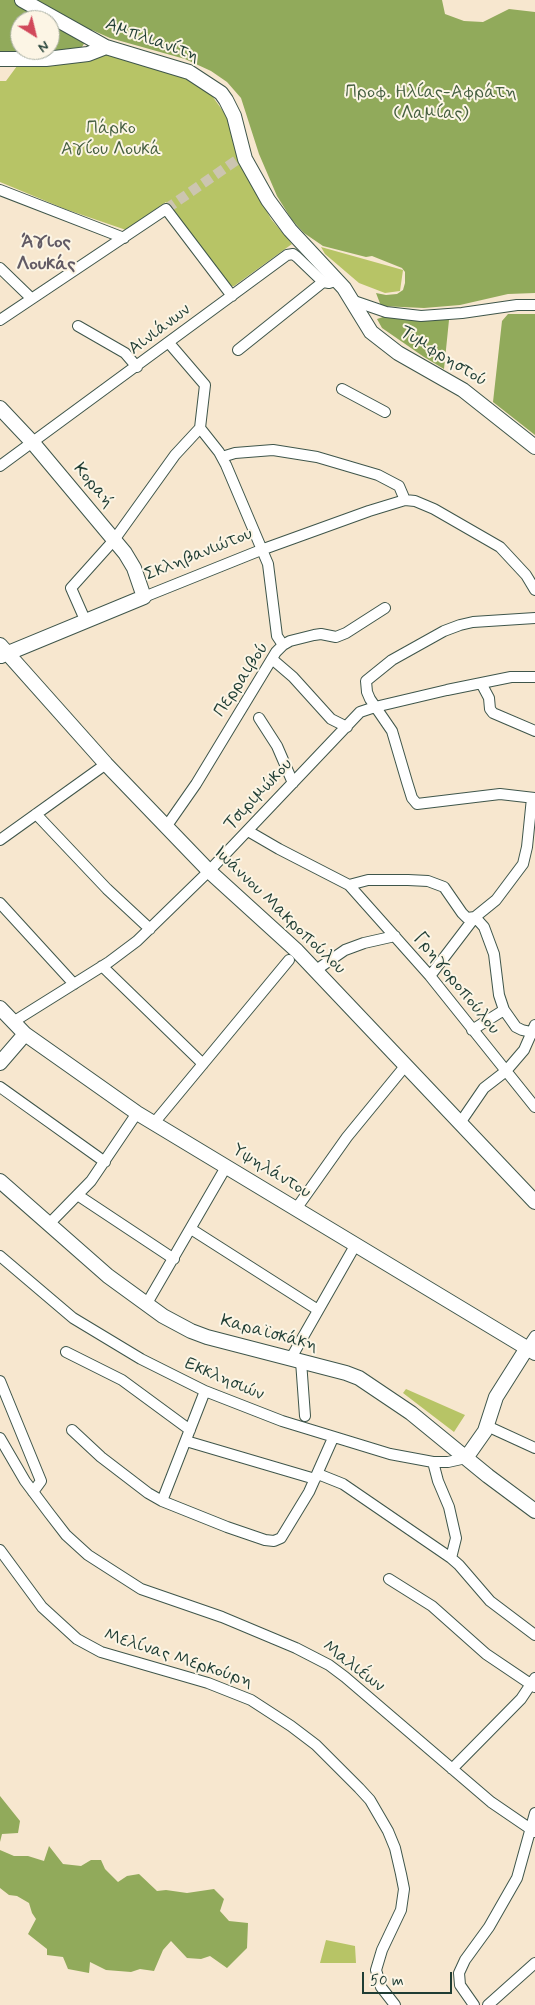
<!DOCTYPE html>
<html>
<head>
<meta charset="utf-8">
<style>
  body { margin:0 }
  #map { position:relative; width:535px; height:2005px; overflow:hidden; background:#f7e7cf; font-family:Mynerve,sans-serif }
  canvas { display:block }
  .north { position:absolute; left:10px; top:10px; width:50px; height:50px; box-sizing:border-box; background:#fcf5e5; border:1px solid #a4ab9e; border-radius:50%; rotate:144deg; font-size:14px; font-weight:700; line-height:20px; text-align:center; color:#1f3d34 }
  .north::after { content:''; display:block; margin:auto; width:18px; height:22px; background:#d1495b; clip-path:polygon(50% 0,100% 100%,50% 72%,0 100%) }
  .scale { position:absolute; left:362px; top:1972px; width:90px; height:22px; box-sizing:border-box; border:2px solid #1f3d34; border-top:0; padding-left:6px; font-size:15px; line-height:18px; white-space:nowrap; color:#1f3d34; -webkit-text-stroke:4px #fcf5e5; paint-order:stroke }
</style>
</head>
<body>
<div id="map">
<canvas width="535" height="2005"></canvas>
<div class="north">N</div>
<div class="scale">50 m</div>
</div>
<script>
const ctx = document.querySelector('canvas').getContext('2d');
ctx.lineJoin = 'round';
function fill(path, color) {
  ctx.fillStyle = color;
  ctx.fill(path, 'evenodd');
}
function poly(rows) {
  const path = new Path2D();
  for (const r of rows) {
    path.moveTo(r[0], r[1]);
    for (let i = 2; i < r.length; i += 2) path.lineTo(r[i], r[i + 1]);
  }
  return path;
}
function trace(path, color, width, dash) {
  ctx.strokeStyle = color;
  ctx.lineWidth = width;
  ctx.lineCap = dash ? 'butt' : 'round';
  ctx.setLineDash(dash || []);
  ctx.stroke(path);
}
function write(font, color, halo, rows, align = 'center') {
  ctx.font = font + ' Mynerve,sans-serif';
  ctx.lineWidth = 4;
  ctx.setLineDash([]);
  ctx.textBaseline = 'middle';
  ctx.strokeStyle = halo;
  ctx.fillStyle = color;
  for (const [text, x, y, turn = 0] of rows) {
    ctx.save();
    ctx.translate(x, y);
    ctx.rotate((+turn || 0) * Math.PI / 180);
    ctx.textAlign = isNaN(turn) ? turn : align;
    if (halo) ctx.strokeText(text, 0, 0);
    ctx.fillText(text, 0, 0);
    ctx.restore();
  }
}
const green = poly([
  [103,54,178,72,210,93,228,118,241,162,271,219,292,244,234,286,229,286,166,202,126,230,65,209,0,182,0,81,6,81,17,66],
  [321,247,403,270,400,291,385,293,359,283,325,254],
  [406,1389,465,1415,454,1432,403,1393],
  [326,1940,355,1946,356,1963,320,1963]
]);
const forest = poly([
  [0,0,442,0,445,14,464,21,483,22,509,9,535,12,535,293,508,294,460,305,424,308,381,306,376,293,386,295,397,294,403,290,405,283,405,272,402,268,372,256,366,257,323,246,304,233,292,220,277,196,259,154,241,98,227,82,211,71,185,59,110,38,92,30,82,47,75,50,0,52],
  [20,20,50,20,50,50,20,50],
  [508,314,535,314,535,435,493,402,502,321],
  [383,317,449,320,444,369,424,357,382,328,377,319],
  [0,1796,20,1821,18,1833,2,1834,0,1842],
  [49,1846,63,1864,81,1866,91,1860,101,1860,105,1869,118,1882,127,1876,139,1874,157,1891,166,1890,187,1893,214,1889,224,1899,220,1911,229,1921,248,1923,247,1948,227,1968,210,1956,201,1959,187,1958,171,1941,163,1950,154,1971,140,1969,131,1972,106,1970,90,1962,89,1973,68,1969,63,1957,47,1955,47,1949,28,1934,36,1919,32,1913,29,1903,17,1896,9,1895,0,1888,0,1850,14,1856,28,1856,44,1861]
]);
const streetTunnel = poly([
  [166,209,244,155]
]);
const street = poly([
  [0,190,124,238],
  [0,268,31,298],
  [354,301,386,312,421,316,462,313,517,305,535,305],
  [0,320,166,209,232,296],
  [78,326,125,353,137,367],
  [238,350,323,282],
  [342,389,385,412],
  [200,428,219,452,226,465,268,564,277,636,283,645],
  [222,457,235,453,273,450,317,457,378,475,399,486,405,500],
  [0,466,287,255,293,254,297,257,323,282,329,283,338,280],
  [144,597,261,550,369,511,405,500,415,501,434,509,500,547,526,575,535,590],
  [535,618,473,622,460,625,444,631,392,660,366,681,367,692,370,699,392,731,407,782,412,798,417,804,500,794,535,798],
  [86,622,71,588,114,540,175,455,200,428,205,385,169,343],
  [272,659,293,677,331,719,347,727],
  [481,683,489,698,490,709,493,713,535,731],
  [259,718,277,746,293,783],
  [36,814,107,889,150,929],
  [166,827,196,784,276,652,283,645,290,641,314,635,321,634,336,637,346,633,385,608],
  [248,831,279,849,349,885,368,880,408,880,428,881,444,887,462,913,467,918,475,917,484,927,494,954,499,995,504,1010,516,1027,522,1030,535,1033],
  [0,840,106,764],
  [349,885,430,976,535,1107],
  [0,903,74,984],
  [102,966,203,1064],
  [316,970,345,950,364,943,395,936],
  [430,976,475,917,496,900,523,864,527,847,532,798],
  [13,1022,109,962,137,941,209,871,360,712,375,707,447,690,511,677,535,677],
  [472,1030,504,1010],
  [0,1087,105,1162],
  [154,1123,289,960],
  [460,1123,484,1088,506,1071,524,1050,535,1025],
  [79,1196,174,1259],
  [296,1209,347,1137,406,1065],
  [48,1225,91,1181,137,1113],
  [191,1229,318,1310],
  [0,1256,73,1318,141,1359,205,1391,282,1421,390,1454,433,1462,448,1462,466,1458],
  [146,1305,226,1167],
  [527,1348,535,1336],
  [66,1352,122,1380,190,1430],
  [291,1358,356,1244],
  [301,1361,305,1416],
  [0,1381,41,1481,33,1492],
  [487,1426,535,1448],
  [72,1430,101,1457,148,1493,162,1501,227,1527,265,1540,274,1541,281,1538,309,1492,333,1438],
  [0,1438,25,1481,49,1513,66,1535,88,1555,141,1589,222,1617,296,1648,329,1665,345,1677,491,1802,535,1832],
  [186,1441,315,1479],
  [433,1462,438,1481,449,1507,456,1538,451,1558],
  [318,1474,343,1484,451,1558,459,1565,490,1601,535,1635],
  [162,1501,205,1391],
  [0,1550,42,1607,77,1639,101,1652,208,1683,251,1700,291,1726,316,1745,359,1788,370,1800,388,1831,395,1848,401,1874,404,1889,401,1910,382,1950,376,1970,381,1987,395,2005],
  [389,1579,432,1606,486,1654,535,1687],
  [452,1769,521,1699,535,1678],
  [474,2005,460,1985,459,1973,465,1960,489,1927,517,1878,535,1813],
  [488,2005,535,1963]
]);
const secondary = poly([
  [22,0,106,47,189,72,221,93,226,100,234,116,245,159,268,200,290,230,344,288,371,332,398,353,463,390,535,447],
  [0,59,46,59,88,54,106,47],
  [0,408,33,443,125,553,134,568,144,597,1,656],
  [0,645,106,764,209,871,297,951,535,1202],
  [0,1008,25,1034,137,1113,535,1353],
  [0,1063,25,1034],
  [0,1181,108,1276,163,1316,191,1331,207,1337,346,1373,359,1378,411,1413,488,1476,535,1511],
  [466,1458,485,1431,496,1397,527,1348]
]);
const streetNames = [
  ["Αμπλιανίτη",152,41,20],
  ["Αινιάνων",160,330,-37],
  ["Τυμφρηστού",443,357,32],
  ["Κοραή",93,486,50],
  ["Σκληβανιώτου",199,555,-22],
  ["Περραιβού",242,680,-57],
  ["Τσιριμώκου",259,795,-47],
  ["Ιωάννου Μακροπούλου",279,911,44],
  ["Γρηγοροπούλου",456,984,51],
  ["Υψηλάντου",271,1172,31],
  ["Καραϊσκάκη",269,1334,15],
  ["Εκκλησιών",224,1380,23],
  ["Μελίνας Μερκούρη",178,1659,18],
  ["Μαλιέων",353,1667,37]
];
const parkNames = [
  ["Προφ. Ηλίας-Αφράτη",431,93],
  ["(Λαμίας)",431,114],
  ["Πάρκο",111,129],
  ["Αγίου Λουκά",111,150]
];
const neighbourhoodNames = [
  ["Άγιος",46,243],
  ["Λουκάς",46,265]
];
fill(green, '#b7c466');
fill(forest, '#91aa5b');
trace(streetTunnel, '#ccc5b0', 10, [10, 5]);
trace(street, '#3f564b', 12);
trace(secondary, '#3f564b', 16);
trace(street, '#fff', 10);
trace(secondary, '#fff', 14);
write('18px', '#1f3d34', '#fcf5e5', streetNames);
write('18px', '#455f40', '#fcf5e5', parkNames);
write('bold 19px', '#625b65', '#fcf5e5', neighbourhoodNames);
</script>
</body>
</html>
